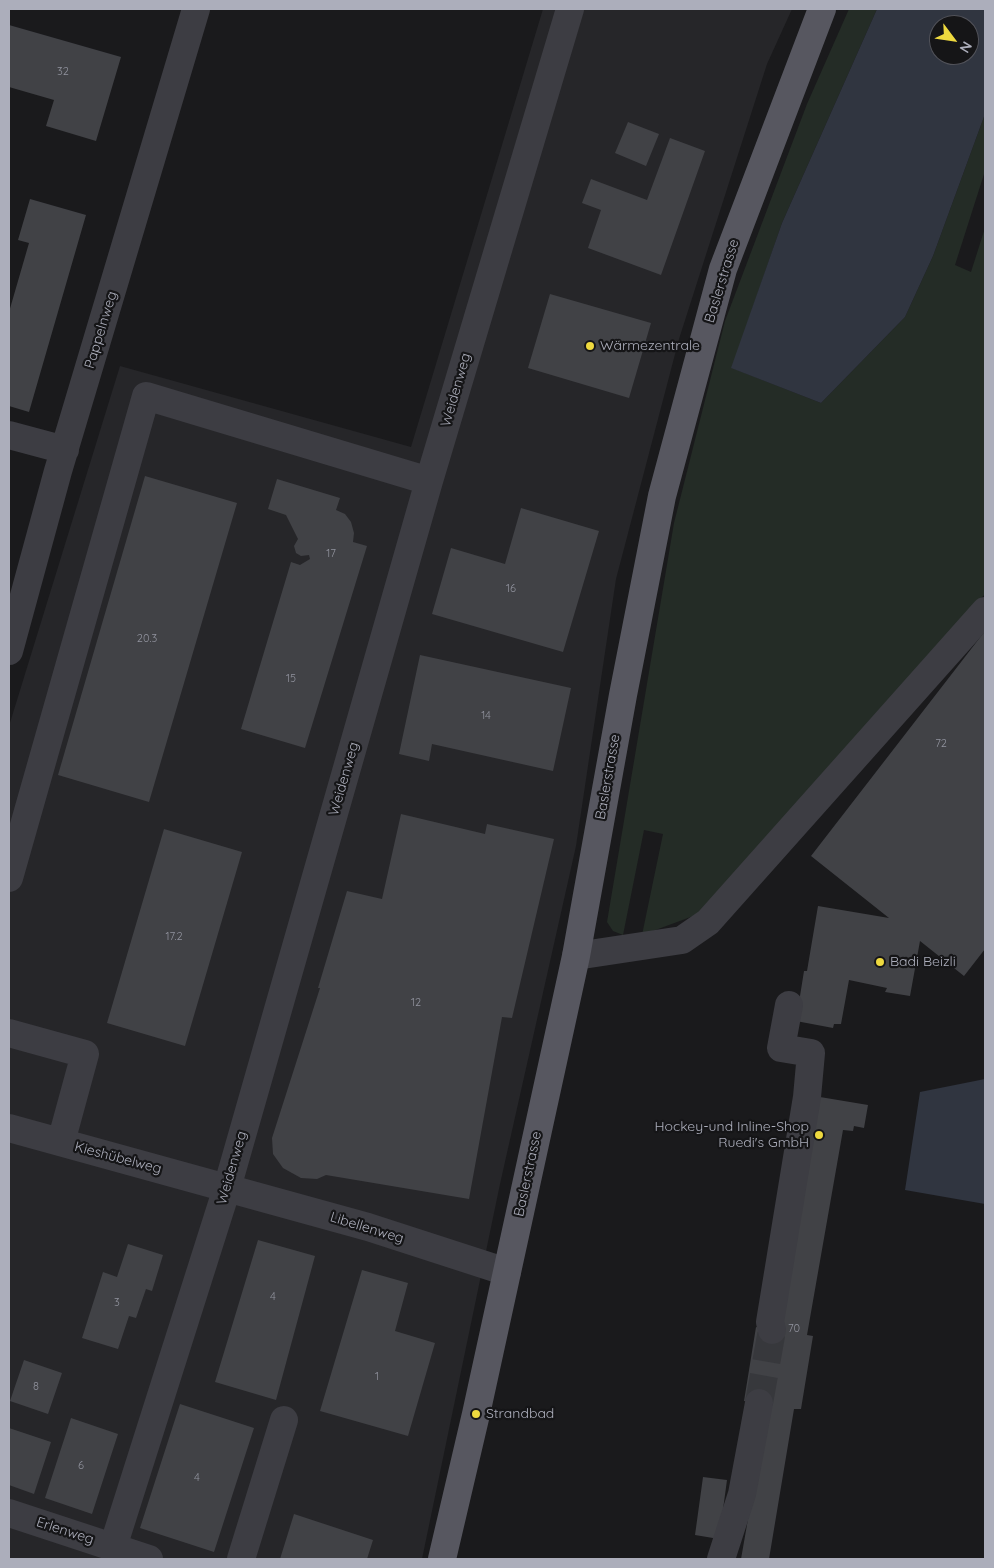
<!DOCTYPE html>
<html>
<head>
<meta charset="utf-8">
<style>
  body { margin:0 }
  #map { position:relative; width:994px; height:1568px; overflow:hidden; background:#1a1a1c; font-family:Quicksand,sans-serif }
  canvas { display:block }
  .frame { position:absolute; inset:0; border:10px solid #acaebb; pointer-events:none }
  .north { position:absolute; left:929px; top:15px; width:50px; height:50px; box-sizing:border-box; background:#151517; border:1px solid #515259; border-radius:50%; rotate:121deg; font-size:14px; font-weight:700; line-height:20px; text-align:center; color:#acaebb }
  .north::after { content:''; display:block; margin:auto; width:18px; height:22px; background:#eed93f; clip-path:polygon(50% 0,100% 100%,50% 72%,0 100%) }
</style>
</head>
<body>
<div id="map">
<canvas width="994" height="1568"></canvas>
<div class="frame"></div>
<div class="north">N</div>
</div>
<script>
const ctx = document.querySelector('canvas').getContext('2d');
ctx.lineJoin = 'round';
function fill(path, color) {
  ctx.fillStyle = color;
  ctx.fill(path, 'evenodd');
}
function poly(rows) {
  const path = new Path2D();
  for (const r of rows) {
    path.moveTo(r[0], r[1]);
    for (let i = 2; i < r.length; i += 2) path.lineTo(r[i], r[i + 1]);
  }
  return path;
}
function trace(path, color, width, dash) {
  ctx.strokeStyle = color;
  ctx.lineWidth = width;
  ctx.lineCap = dash ? 'butt' : 'round';
  ctx.setLineDash(dash || []);
  ctx.stroke(path);
}
function write(font, color, halo, rows, align = 'center') {
  ctx.font = font + ' Quicksand,sans-serif';
  ctx.lineWidth = 4.5;
  ctx.setLineDash([]);
  ctx.textBaseline = 'middle';
  ctx.strokeStyle = halo;
  ctx.fillStyle = color;
  for (const [text, x, y, turn = 0] of rows) {
    ctx.save();
    ctx.translate(x, y);
    ctx.rotate((+turn || 0) * Math.PI / 180);
    ctx.textAlign = isNaN(turn) ? turn : align;
    if (halo) ctx.strokeText(text, 0, 0);
    ctx.fillText(text, 0, 0);
    ctx.restore();
  }
}
const built = poly([
  [543,9,792,9,767,64,679,339,616,579,576,846,500,1184,422,1559,9,1559,9,726,120,366,411,447]
]);
const green = poly([
  [849,9,877,9,782,223,732,368,821,403,905,317,933,256,985,114,985,171,955,265,971,272,985,228,985,594,906,681,704,912,642,935,663,834,644,830,623,935,613,931,607,922,674,523,725,321,807,104]
]);
const water = poly([
  [877,9,985,9,985,114,933,256,905,317,821,403,731,368,782,223],
  [939,25,969,25,969,55,939,55],
  [985,1079,985,1204,905,1190,920,1092]
]);
const building = poly([
  [9,25,121,57,96,141,46,126,54,100,9,87],
  [628,122,659,134,646,166,615,153],
  [670,138,705,151,661,275,588,248,601,210,582,203,591,179,647,200],
  [30,199,86,215,29,412,9,406,9,312,29,243,18,240],
  [550,294,651,323,629,398,528,368],
  [145,476,237,503,149,802,58,775],
  [277,479,340,498,336,510,345,514,351,522,354,533,353,542,367,546,305,748,241,729,291,562,300,565,310,559,309,555,301,556,296,553,294,546,298,539,286,515,268,509],
  [521,508,599,531,563,652,432,614,451,548,505,564],
  [985,631,985,949,964,976,920,941,910,996,885,992,887,988,849,980,841,1024,834,1024,833,1028,796,1021,804,971,807,971,818,906,889,918,811,856],
  [420,655,571,688,553,771,432,744,429,761,399,754],
  [401,814,485,834,487,824,554,839,512,1018,502,1017,469,1199,326,1175,317,1179,301,1178,283,1168,273,1154,272,1138,320,988,318,988,347,891,382,899],
  [164,829,242,852,185,1046,107,1023],
  [820,1097,868,1105,864,1128,854,1126,853,1131,843,1130,807,1335,813,1336,801,1409,794,1409,769,1559,741,1559,768,1405,744,1401,756,1327,780,1332],
  [258,1240,315,1256,276,1400,215,1382],
  [128,1244,163,1255,152,1291,146,1289,136,1318,129,1316,118,1349,82,1338,103,1272,117,1277],
  [362,1270,408,1283,395,1331,435,1343,408,1436,320,1411],
  [24,1360,62,1373,48,1414,10,1401],
  [180,1404,254,1428,214,1552,140,1528],
  [71,1418,118,1434,92,1514,45,1498],
  [9,1428,51,1442,34,1494,9,1485],
  [703,1477,727,1480,719,1539,695,1535],
  [294,1514,373,1540,367,1559,280,1559]
]);
const minorTunnel = poly([
  [759,1403,772,1330]
]);
const minor = poly([
  [9,435,65,450],
  [9,651,58,471,196,9],
  [9,878,146,396,429,481],
  [576,956,682,940,708,922,985,611],
  [9,1033,85,1054,61,1142],
  [9,1128,368,1227,507,1272],
  [772,1330,770,1322,807,1097,811,1053,781,1048,789,1005],
  [9,1513,149,1559],
  [113,1547,227,1188,429,481,570,9],
  [241,1559,284,1420],
  [721,1559,742,1494,759,1403]
]);
const major = poly([
  [442,1559,476,1414,576,956,623,695,662,496,723,269,822,9]
]);
const markers = [
  [590,346,5,"#eed93f"],
  [880,962,5,"#eed93f"],
  [819,1135,5,"#eed93f"],
  [476,1414,5,"#eed93f"]
];
const numberNames = [
  ["32",63,72],
  ["17",331,554],
  ["16",511,589],
  ["20.3",147,639],
  ["15",291,679],
  ["14",486,716],
  ["72",941,744],
  ["17.2",174,937],
  ["12",416,1003],
  ["4",273,1297],
  ["3",117,1303],
  ["70",794,1329],
  ["1",377,1377],
  ["8",36,1387],
  ["6",81,1466],
  ["4",197,1478]
];
const streetNames = [
  ["Baslerstrasse",722,281,-73],
  ["Pappelnweg",101,330,-73],
  ["Weidenweg",456,390,-74],
  ["Baslerstrasse",608,777,-80],
  ["Weidenweg",344,779,-74],
  ["Kieshübelweg",118,1158,15],
  ["Weidenweg",232,1168,-74],
  ["Baslerstrasse",528,1174,-78],
  ["Libellenweg",367,1228,17],
  ["Erlenweg",65,1531,18]
];
const poiNames = [
  ["Wärmezentrale",600,346],
  ["Badi Beizli",890,962],
  ["Hockey-und Inline-Shop",809,1127,"right"],
  ["Ruedi's GmbH",809,1143,"right"],
  ["Strandbad",486,1414]
];
fill(built, '#262629');
fill(green, '#242c26');
fill(water, '#303540');
fill(building, '#414246');
trace(minorTunnel, '#37383c', 28, [28, 14]);
trace(minor, '#3d3d43', 28);
trace(major, '#575760', 28);
for (const [x, y, r, color] of markers) {
  const dot = new Path2D();
  dot.arc(x, y, r, 0, 2 * Math.PI);
  ctx.fillStyle = color;
  ctx.fill(dot);
  trace(dot, '#151517', 2);
}
write('11px', '#91939e', null, numberNames);
write('14px', '#acaebb', '#151517', streetNames);
write('14px', '#acaebb', '#151517', poiNames, 'left');
</script>
</body>
</html>
